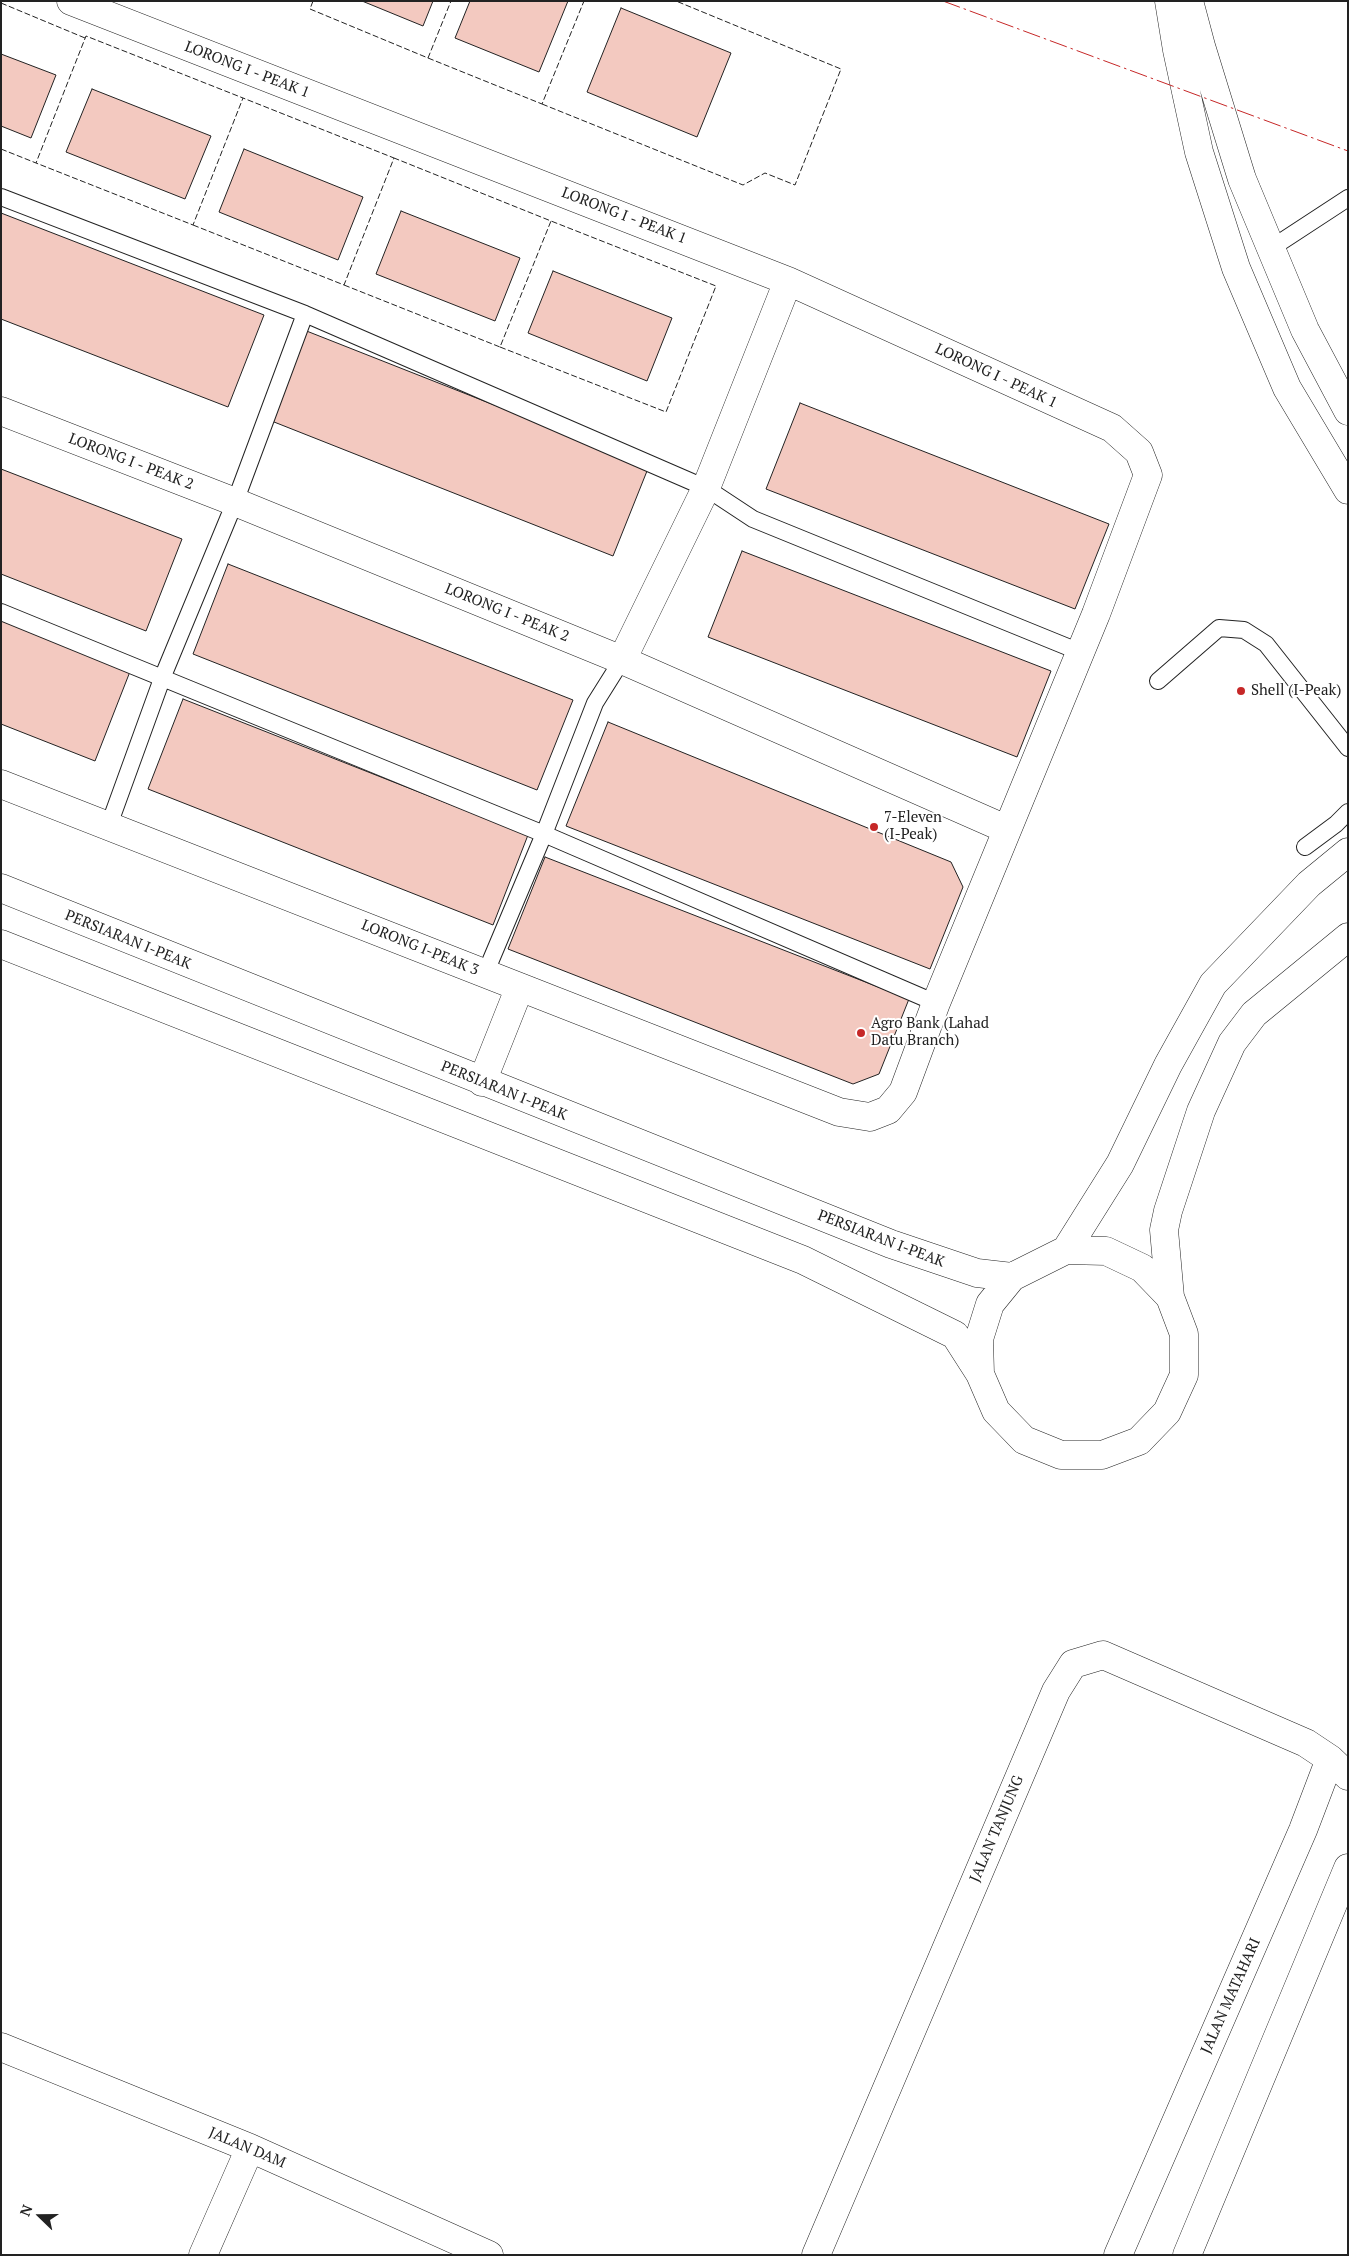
<!DOCTYPE html>
<html>
<head>
<meta charset="utf-8">
<style>
  body { margin:0 }
  #map { position:relative; width:1349px; height:2256px; overflow:hidden; background:#fff; font-family:"PT Serif",serif }
  canvas { display:block }
  .frame { position:absolute; inset:0; border:2px solid #222; pointer-events:none }
  .north { position:absolute; left:15px; top:2191px; width:50px; height:50px; -webkit-text-stroke:4px #fff; paint-order:stroke; rotate:292deg; font-size:14px; font-weight:700; line-height:20px; text-align:center; color:#222 }
  .north::after { content:''; display:block; margin:auto; width:18px; height:22px; background:#222; clip-path:polygon(50% 0,100% 100%,50% 72%,0 100%) }
</style>
</head>
<body>
<div id="map">
<canvas width="1349" height="2256"></canvas>
<div class="frame"></div>
<div class="north">N</div>
</div>
<script>
const ctx = document.querySelector('canvas').getContext('2d');
ctx.lineJoin = 'round';
function fill(path, color) {
  ctx.fillStyle = color;
  ctx.fill(path, 'evenodd');
}
function poly(rows) {
  const path = new Path2D();
  for (const r of rows) {
    path.moveTo(r[0], r[1]);
    for (let i = 2; i < r.length; i += 2) path.lineTo(r[i], r[i + 1]);
  }
  return path;
}
function trace(path, color, width, dash) {
  ctx.strokeStyle = color;
  ctx.lineWidth = width;
  ctx.lineCap = dash ? 'butt' : 'round';
  ctx.setLineDash(dash || []);
  ctx.stroke(path);
}
function write(font, color, halo, rows, align = 'center') {
  ctx.font = font + ' "PT Serif",serif';
  ctx.lineWidth = 4;
  ctx.setLineDash([]);
  ctx.textBaseline = 'middle';
  ctx.strokeStyle = halo;
  ctx.fillStyle = color;
  for (const [text, x, y, turn = 0] of rows) {
    ctx.save();
    ctx.translate(x, y);
    ctx.rotate((+turn || 0) * Math.PI / 180);
    ctx.textAlign = isNaN(turn) ? turn : align;
    if (halo) ctx.strokeText(text, 0, 0);
    ctx.fillText(text, 0, 0);
    ctx.restore();
  }
}
const building = poly([
  [362,1,433,1,423,26,362,1],
  [470,1,568,1,539,72,455,38,470,1],
  [621,8,731,53,697,137,587,92,621,8],
  [1,54,56,75,31,138,1,126,1,54],
  [92,89,211,136,185,199,66,152,92,89],
  [244,149,363,197,338,260,219,212,244,149],
  [401,211,520,258,495,321,376,274,401,211],
  [1,213,264,315,228,407,1,319,1,213],
  [553,271,672,318,647,381,528,333,553,271],
  [304,330,649,466,613,556,269,420,304,330],
  [800,403,1109,524,1075,609,766,489,800,403],
  [1,469,182,539,146,631,1,574,1,469],
  [742,551,1051,671,1017,757,708,637,742,551],
  [228,564,573,700,537,790,193,654,228,564],
  [1,619,131,669,95,761,1,724,1,619],
  [183,699,528,835,493,925,148,789,183,699],
  [608,722,951,862,963,887,930,969,566,826,608,722],
  [545,857,909,999,879,1074,853,1084,508,949,545,857]
]);
const service = poly([
  [1,197,305,314,706,488,753,519,1080,652],
  [1270,249,1348,198],
  [1,612,544,834,936,1003],
  [1158,681,1219,628,1244,630,1266,644,1348,748],
  [109,825,163,676,235,502,305,314],
  [1305,847,1336,824,1348,812],
  [485,974,544,834,595,703,622,660]
]);
const minor = poly([
  [1,411,235,502,622,660,1006,829],
  [622,660,706,488,788,281],
  [1,784,839,1112,870,1117,888,1110,903,1092,936,1003,1096,614,1148,475,1139,452,1112,428,788,281,71,1],
  [1,888,891,1244,977,1273,1012,1277],
  [1,944,803,1260,955,1335,980,1374],
  [482,1082,519,989],
  [1066,1250,1106,1251,1142,1268,1170,1297,1184,1334,1184,1375,1167,1412,1139,1441,1102,1455,1061,1455,1024,1440,996,1411,980,1374,979,1339,990,1304,1012,1277,1066,1250,1120,1164,1168,1065,1213,984,1309,884,1348,852],
  [1170,1297,1164,1230,1168,1211,1201,1111,1232,1043,1254,1014,1348,937],
  [1,2047,250,2148,489,2255],
  [203,2255,250,2148],
  [816,2255,1056,1691,1073,1664,1103,1655,1306,1743,1330,1759],
  [1118,2255,1303,1830,1330,1759,1348,1776],
  [1187,2255,1348,1868]
]);
const secondary = poly([
  [1169,1,1177,50,1199,152,1236,268,1287,388,1348,490],
  [1189,1,1201,46,1242,179,1305,330,1348,411]
]);
const fence = poly([
  [313,1,310,9,428,58,451,1],
  [1,3,85,38],
  [428,58,542,104,584,1],
  [542,104,743,185,765,173,795,185,841,69,676,1],
  [1,149,36,163,193,225,243,98,86,36,36,163],
  [193,225,344,285,394,158,243,98],
  [344,285,500,347,551,221,394,158],
  [500,347,666,412,716,286,551,221]
]);
const power = poly([
  [943,1,1348,151]
]);
const markers = [
  [1241,691,5,"#c62828"],
  [874,827,5,"#c62828"],
  [861,1033,5,"#c62828"]
];
const streetNames = [
  ["LORONG I - PEAK 1",247,70,21],
  ["LORONG I - PEAK 1",624,216,21],
  ["LORONG I - PEAK 1",996,376,25],
  ["LORONG I - PEAK 2",131,462,21],
  ["LORONG I - PEAK 2",507,613,22],
  ["PERSIARAN I-PEAK",128,940,22],
  ["LORONG I-PEAK 3",420,948,22],
  ["PERSIARAN I-PEAK",504,1091,22],
  ["PERSIARAN I-PEAK",881,1239,21],
  ["JALAN TANJUNG",997,1829,-67],
  ["JALAN MATAHARI",1231,1996,-66],
  ["JALAN DAM",247,2148,23]
];
const poiNames = [
  ["Shell (I-Peak)",1251,691],
  ["7-Eleven",884,818],
  ["(I-Peak)",884,835],
  ["Agro Bank (Lahad",871,1024],
  ["Datu Branch)",871,1041]
];
fill(building, '#f3c9c0');
trace(building, '#222', 1);
trace(service, '#222', 18);
trace(minor, '#222', 29);
trace(secondary, '#222', 29);
trace(service, '#fff', 16);
trace(minor, '#fff', 28);
trace(secondary, '#fff', 28);
trace(fence, '#222', 1, [6, 2.5]);
trace(power, '#c62828', 1, [18, 4, 2.5, 4]);
for (const [x, y, r, color] of markers) {
  const dot = new Path2D();
  dot.arc(x, y, r, 0, 2 * Math.PI);
  ctx.fillStyle = color;
  ctx.fill(dot);
  trace(dot, '#fff', 2);
}
write('15px', '#222', '#fff', streetNames);
write('15px', '#222', '#fff', poiNames, 'left');
</script>
</body>
</html>
